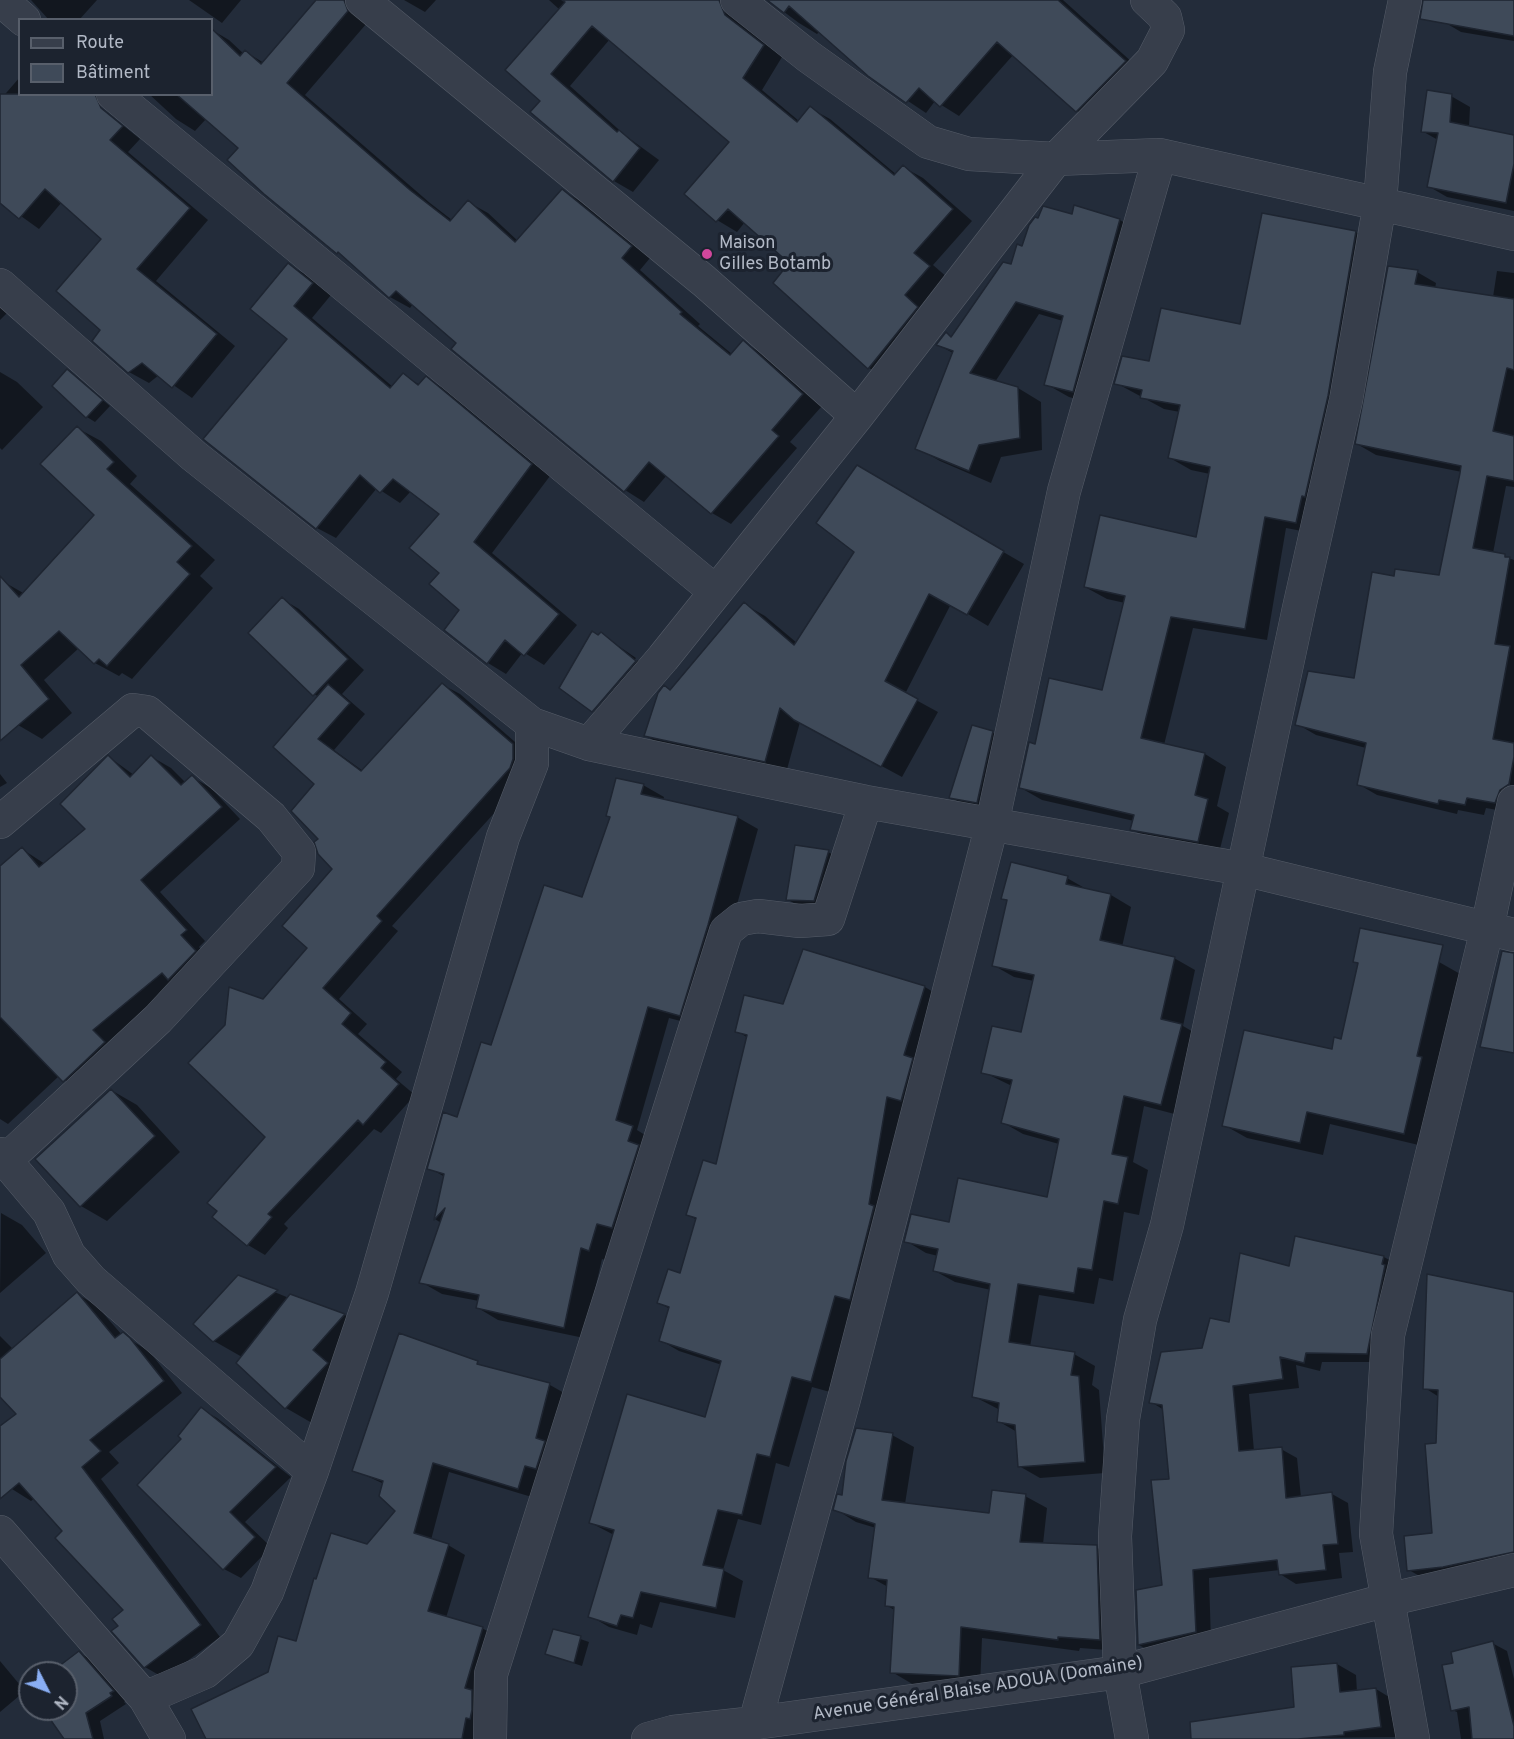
<!DOCTYPE html>
<html>
<head>
<meta charset="utf-8">
<style>
  body { margin:0 }
  #map { position:relative; width:1514px; height:1739px; overflow:hidden; background:#232c3a; font-family:Overpass,sans-serif }
  canvas { display:block }
  .legend { position:absolute; left:18px; top:18px; width:195px; height:78px; box-sizing:border-box; background:#1c232f; border:2px solid #585f6b; margin:0; padding:8px 10px; list-style:none; font-size:18px; color:#b2b9c6 }
  .legend li { display:flex; align-items:center; gap:12px; height:30px }
  .legend b { width:30px; border:2px solid #585f6b }
  .north { position:absolute; left:18px; top:1661px; width:60px; height:60px; box-sizing:border-box; background:#1c232f; border:2px solid #585f6b; border-radius:50%; rotate:132deg; font-size:16px; font-weight:700; line-height:24px; text-align:center; color:#b2b9c6 }
  .north::after { content:''; display:block; margin:auto; width:21px; height:27px; background:#89aef4; clip-path:polygon(50% 0,100% 100%,50% 72%,0 100%) }
</style>
</head>
<body>
<div id="map">
<canvas width="1514" height="1739"></canvas>
<ul class="legend">
<li><b style="height:8px;background:#373e4b"></b>Route</li>
<li><b style="height:16px;background:#3f4a59"></b>Bâtiment</li>
</ul>
<div class="north">N</div>
</div>
<script>
const ctx = document.querySelector('canvas').getContext('2d');
ctx.lineJoin = 'round';
function fill(path, color) {
  ctx.fillStyle = color;
  ctx.fill(path, 'evenodd');
}
function poly(rows) {
  const path = new Path2D();
  for (const r of rows) {
    path.moveTo(r[0], r[1]);
    for (let i = 2; i < r.length; i += 2) path.lineTo(r[i], r[i + 1]);
  }
  return path;
}
function trace(path, color, width, dash) {
  ctx.strokeStyle = color;
  ctx.lineWidth = width;
  ctx.lineCap = dash ? 'butt' : 'round';
  ctx.setLineDash(dash || []);
  ctx.stroke(path);
}
function write(font, color, halo, rows, align = 'center') {
  ctx.font = font + ' Overpass,sans-serif';
  ctx.lineWidth = 6;
  ctx.setLineDash([]);
  ctx.textBaseline = 'middle';
  ctx.strokeStyle = halo;
  ctx.fillStyle = color;
  for (const [text, x, y, turn = 0] of rows) {
    ctx.save();
    ctx.translate(x, y);
    ctx.rotate((+turn || 0) * Math.PI / 180);
    ctx.textAlign = isNaN(turn) ? turn : align;
    if (halo) ctx.strokeText(text, 0, 0);
    ctx.fillText(text, 0, 0);
    ctx.restore();
  }
}
const shadow = poly([
  [31,0,97,0,79,20,49,20],
  [189,0,241,0,222,23],
  [318,0,367,0,367,23,305,95,430,203,452,220,468,202,488,213,518,241,563,191,582,202,650,258,640,270,700,324,698,326,732,354,743,342,763,354,822,406,790,442,797,448,731,524,712,513,667,475,644,502,625,490,413,304,410,308,390,297,349,260,265,193,240,148,206,119,195,131,176,119,149,94,212,94,212,30,229,40,244,54,246,52,264,63],
  [404,0,436,0,425,12],
  [549,0,727,0,745,27,782,57,762,90,799,121,810,108,830,119,897,175,903,167,923,178,972,221,933,265,948,278,889,379,869,368,775,283,792,263,745,222,737,232,717,220,731,142,610,39,570,86,626,136,659,160,633,192,614,181,542,101,560,10],
  [768,0,1063,0,1143,72,1095,121,1077,111,1014,54,959,116,935,101,926,113,869,75,820,31,817,34,799,23],
  [1448,0,1514,0,1514,41,1461,32,1444,22],
  [20,77,20,94,84,94,140,139,128,152,208,220,156,281,235,346,192,398,159,375,149,383,129,372,103,239,62,202,39,229,0,201,0,100],
  [1451,96,1470,107,1469,127,1514,136,1514,211,1447,197,1428,186,1438,140,1422,131],
  [1073,216,1120,220,1142,233,1095,404,1069,397,1046,384,1063,321,1039,314,995,382,1018,388,1041,402,1042,450,1001,457,991,483,940,461,917,448,953,353,938,345,946,334,952,337,1012,266,1023,248],
  [1356,232,1377,244,1318,534,1286,528,1267,640,1193,628,1164,745,1205,754,1226,767,1217,806,1229,813,1219,853,1154,842,1132,829,1134,821,1042,800,1021,788,1036,746,1103,692,1125,603,1107,599,1085,587,1197,538,1210,474,1191,470,1170,458,1180,412,1164,409,1116,383,1150,363,1241,326],
  [288,265,307,275,331,295,312,318,393,387,403,375,420,385,426,378,445,389,550,476,492,553,577,625,544,665,523,652,506,674,488,663,441,573,441,513,411,491,400,503,377,488,336,538,317,528,289,339],
  [1497,271,1514,273,1514,487,1506,486,1493,553,1514,560,1514,813,1486,808,1484,815,1458,810,1457,814,1377,795,1358,784,1366,748,1316,735,1297,724,1355,680,1395,577,1440,577,1462,472,1376,455,1357,444,1417,272,1436,283,1435,289,1493,297],
  [1510,748,1514,748,1509,792,1506,792],
  [0,307,7,313,0,320],
  [67,371,110,406,95,422,87,417],
  [0,372,17,382,43,407,2,450,0,448],
  [77,428,101,441,137,476,130,484,215,560,200,576,213,588,132,679,122,673,119,676,95,663,79,648,44,680,72,713,42,739,18,725,0,701,0,585,4,582,25,594,96,515],
  [857,467,1024,564,988,626,951,604,905,694,938,712,902,777,800,722,786,773,667,748,646,736,672,691,744,604,765,616,797,643,856,551],
  [282,599,299,609,364,670,342,694,365,714,334,750,363,771,443,685,460,694,530,755,526,778,392,926,398,931,339,999,367,1024,358,1034,402,1072,396,1079,415,1095,381,1133,374,1129,284,1224,288,1228,265,1255,248,1245,214,1217,267,1137,264,1001,309,948,334,869,320,839,316,784,319,697,314,694],
  [601,634,636,658,591,710,598,637],
  [638,660,652,672,610,721,594,712],
  [992,732,1010,743,995,812,968,807,950,797],
  [109,757,134,775,152,757,171,768,186,783,192,777,211,788,240,819,160,892,205,941,199,947,214,963,83,1092,59,1076,8,1124,0,1119,0,868,22,849,45,864,88,829],
  [0,774,7,783,0,787],
  [643,785,664,797,663,801,737,817,758,829,728,937,700,1026,669,1018,637,1130,653,1140,610,1262,602,1259,584,1338,498,1320,478,1308,479,1301,442,1294,421,1282,441,1223,435,1219,445,1177,429,1168,458,1119,492,1047,583,899],
  [828,852,836,856,822,905,796,904,788,900],
  [1067,878,1088,890,1111,895,1131,907,1122,947,1174,958,1195,970,1183,1026,1202,1037,1182,1116,1144,1106,1133,1162,1148,1170,1139,1215,1124,1212,1113,1281,1099,1278,1094,1304,1039,1295,1030,1347,1074,1354,1095,1366,1092,1385,1099,1390,1105,1473,1040,1478,1019,1466,1017,1432,998,1421,1000,1410,973,1396,991,1290,955,1282,935,1271,938,1256,926,1253,906,1241,950,1224,1048,1199,1059,1144,1023,1134,1002,1122,1012,1086,983,1072,1022,1034,1034,981,1014,977,993,965,1008,901,1003,898],
  [1439,962,1462,975,1427,1147,1330,1124,1323,1155,1247,1138,1224,1125,1333,1050],
  [925,987,943,998,830,1392,812,1387,789,1467,776,1463,761,1525,738,1519,723,1570,743,1581,735,1618,660,1602,652,1628,640,1624,637,1635,609,1627,590,1616,614,1535,591,1523,706,1419,722,1365,679,1351,660,1340,670,1309,659,1303,681,1275,697,1220,688,1215,717,1166,748,1038,737,1031,784,1005],
  [111,1090,137,1105,180,1152,107,1221,81,1206],
  [1,1213,22,1225,46,1253,0,1293],
  [1384,1257,1400,1266,1383,1362,1322,1362,1320,1371,1296,1365,1299,1388,1249,1394,1254,1451,1281,1449,1297,1458,1301,1497,1332,1494,1348,1503,1353,1552,1339,1553,1342,1578,1296,1584,1280,1574,1280,1570,1209,1578,1211,1641,1155,1654,1139,1645,1163,1586,1171,1480,1164,1410,1151,1402,1290,1268],
  [238,1277,289,1298,291,1296,345,1315,370,1330,312,1423,286,1408,242,1357,214,1341],
  [1514,1293,1514,1566,1428,1581,1409,1570,1434,1535,1439,1397,1425,1388],
  [77,1294,96,1305,122,1335,149,1351,182,1393,109,1452,119,1463,101,1479,220,1637,164,1678,145,1667,120,1627,125,1611,64,1531,35,1498,31,1501,12,1489,0,1479,0,1428,18,1414,0,1395,0,1336,13,1349],
  [400,1335,488,1368,550,1385,566,1394,535,1498,449,1472,431,1540,448,1545,465,1555,446,1618,482,1628,499,1638,480,1739,208,1739,297,1643,317,1580,368,1546,398,1511,384,1484,354,1470],
  [201,1409,217,1418,291,1477,245,1522,271,1547,241,1578,224,1569,139,1485,184,1439],
  [892,1435,914,1447,905,1504,991,1515,1025,1496,1047,1508,1043,1544,1096,1547,1118,1559,1121,1651,1080,1648,1079,1651,982,1638,980,1687,914,1685,892,1672,896,1611,886,1605,888,1587,870,1577,876,1528,856,1522,835,1509],
  [554,1630,589,1642,582,1666,546,1654],
  [1492,1643,1507,1651,1514,1679,1514,1739,1461,1739,1457,1712,1452,1710,1455,1664],
  [79,1653,94,1661,127,1699,124,1702,126,1704,100,1721,104,1739,66,1739,45,1709,66,1709,66,1673,52,1673],
  [0,1661,25,1691,0,1712],
  [1337,1664,1356,1675,1357,1692,1376,1689,1394,1700,1399,1737,1206,1739,1296,1708]
]);
const building = poly([
  [316,0,344,0,348,11,287,83,410,190,450,221,468,200,515,242,562,189,632,246,622,258,682,312,680,314,730,355,743,340,803,394,772,430,779,436,711,514,649,462,624,492,451,349,456,343,396,291,389,298,338,252,337,254,264,194,227,160,238,148,176,94,212,94,212,29,240,56,245,50,261,64,316,0],
  [562,0,719,0,725,15,764,45,743,78,797,122,810,106,894,175,903,165,953,209,914,253,930,266,905,295,918,307,868,369,773,283,789,263,728,209,716,222,684,194,729,142,592,26,551,74,617,132,619,130,640,148,613,182,530,112,540,101,505,70,565,2,562,0],
  [767,0,1058,0,1126,61,1076,112,997,42,940,107,919,88,906,103,868,76,789,6,784,13,767,0],
  [1423,0,1514,0,1514,36,1420,19,1423,0],
  [1427,90,1452,94,1450,122,1514,135,1514,164,1506,203,1427,187,1438,133,1421,132,1427,90],
  [0,94,95,94,101,108,123,126,110,140,190,208,137,269,217,334,172,388,142,363,128,373,92,341,100,330,56,291,101,239,45,189,19,219,0,203,0,94],
  [1074,205,1120,219,1073,392,1044,385,1063,316,1016,302,970,373,1018,387,1020,438,979,445,969,471,915,449,953,351,936,345,946,332,951,337,1003,262,1011,264,1017,244,1022,246,1029,225,1035,217,1038,218,1043,206,1072,214,1074,205],
  [1262,213,1356,231,1328,396,1305,497,1302,496,1296,523,1265,517,1245,629,1171,617,1141,738,1205,753,1195,795,1208,799,1198,842,1130,830,1134,815,1019,788,1029,742,1035,744,1049,678,1102,690,1125,596,1084,587,1100,515,1196,537,1210,467,1168,458,1180,405,1140,398,1142,390,1114,384,1122,356,1149,361,1161,308,1240,324,1262,213],
  [288,263,313,283,294,306,390,388,403,373,418,385,426,376,532,464,474,542,559,614,524,656,505,640,487,664,444,630,459,610,429,584,439,573,409,548,439,514,393,479,380,493,360,475,316,529,203,439,287,339,250,309,288,263],
  [1388,266,1418,270,1415,284,1514,299,1514,370,1507,368,1493,431,1514,436,1514,481,1487,476,1473,548,1505,554,1505,557,1510,557,1495,644,1510,646,1493,739,1514,743,1514,757,1509,784,1500,790,1495,803,1467,798,1465,805,1439,800,1438,804,1357,785,1366,743,1295,725,1308,671,1354,678,1372,572,1394,576,1395,569,1439,575,1460,473,1461,466,1355,444,1388,266],
  [67,369,103,400,86,418,52,386,67,369],
  [77,426,114,462,107,469,192,546,177,562,190,574,107,666,99,659,94,664,59,631,21,665,49,699,0,741,0,576,19,597,94,515,40,464,77,426],
  [857,465,1004,551,967,615,929,594,885,681,918,699,881,767,794,720,780,708,765,762,644,736,658,693,664,685,670,690,744,602,794,645,854,552,816,523,857,465],
  [282,597,348,659,313,696,248,633,282,597],
  [592,631,598,635,601,632,636,661,592,712,559,688,592,631],
  [442,683,513,744,513,759,510,768,377,916,382,921,323,988,351,1013,342,1024,386,1062,381,1068,399,1084,363,1125,358,1120,268,1214,272,1217,247,1246,212,1217,217,1211,207,1203,265,1137,188,1063,225,1025,229,987,263,999,307,948,282,926,332,869,318,854,314,842,318,839,291,811,314,784,273,747,328,684,350,703,318,739,361,771,442,683],
  [972,725,993,731,977,803,949,798,972,725],
  [108,755,130,777,151,755,181,785,192,775,222,807,141,880,187,930,181,935,196,951,168,980,162,973,93,1030,105,1042,63,1082,0,1017,0,866,22,847,39,867,85,829,60,804,108,755],
  [616,778,644,784,641,794,738,816,708,925,680,1016,648,1007,616,1120,633,1126,628,1141,639,1145,612,1228,597,1224,589,1251,581,1248,564,1328,476,1308,479,1295,419,1283,445,1208,434,1220,444,1174,427,1169,443,1112,457,1117,481,1042,491,1045,544,885,582,897,610,817,606,816,616,778],
  [795,845,829,850,814,901,786,900,795,845],
  [1011,862,1068,876,1066,884,1111,894,1100,940,1175,957,1161,1019,1182,1024,1161,1105,1124,1096,1112,1154,1128,1157,1118,1204,1104,1201,1092,1270,1078,1268,1074,1293,1018,1284,1009,1342,1075,1352,1071,1375,1079,1376,1085,1462,1018,1467,1015,1425,997,1422,999,1403,972,1397,990,1284,933,1271,938,1249,904,1242,911,1214,949,1222,958,1178,1047,1197,1059,1139,1001,1123,1012,1080,981,1073,992,1026,1021,1032,1034,975,992,966,1007,900,1001,899,1011,862],
  [1360,928,1443,945,1417,1056,1422,1057,1404,1134,1307,1112,1300,1143,1222,1126,1244,1030,1332,1049,1334,1037,1341,1039,1358,963,1353,962,1360,928],
  [803,949,925,986,904,1055,913,1058,901,1101,887,1097,869,1204,874,1206,850,1300,835,1296,811,1382,792,1377,770,1457,757,1454,742,1515,718,1510,703,1565,724,1569,716,1608,641,1592,633,1618,621,1615,617,1626,588,1617,614,1530,589,1523,627,1394,705,1417,721,1361,659,1341,669,1307,657,1303,668,1269,680,1273,696,1218,686,1215,703,1160,716,1164,747,1035,735,1032,744,995,783,1004,803,949],
  [1502,951,1514,953,1514,1053,1480,1047,1502,951],
  [111,1089,155,1136,80,1207,35,1159,111,1089],
  [1295,1236,1384,1256,1382,1264,1385,1265,1367,1354,1306,1353,1304,1363,1280,1357,1283,1379,1233,1386,1239,1451,1282,1447,1286,1498,1332,1492,1338,1544,1323,1545,1326,1570,1279,1575,1277,1560,1193,1570,1196,1632,1138,1645,1136,1590,1162,1585,1151,1480,1169,1479,1162,1405,1149,1403,1161,1352,1202,1348,1210,1318,1229,1322,1240,1253,1289,1266,1295,1236],
  [1427,1274,1514,1292,1514,1552,1443,1567,1407,1571,1404,1536,1432,1533,1425,1444,1436,1443,1438,1390,1423,1389,1427,1274],
  [238,1275,278,1290,213,1342,193,1324,238,1275],
  [77,1292,115,1338,123,1332,130,1338,164,1381,90,1440,101,1451,82,1467,201,1625,144,1668,111,1631,118,1626,112,1619,123,1610,55,1538,62,1531,19,1483,0,1499,0,1426,16,1414,0,1397,0,1359,77,1292],
  [290,1294,345,1314,313,1350,328,1363,285,1409,236,1363,290,1294],
  [399,1333,478,1361,477,1364,550,1383,536,1438,545,1441,536,1469,525,1466,518,1489,433,1463,414,1533,449,1544,428,1611,483,1627,465,1688,472,1690,472,1710,470,1719,466,1718,462,1739,206,1739,191,1709,268,1672,278,1636,296,1641,314,1578,316,1579,331,1533,367,1544,395,1511,379,1496,383,1481,352,1471,399,1333],
  [201,1407,276,1467,230,1512,255,1537,223,1570,137,1485,181,1439,178,1436,201,1407],
  [856,1428,893,1433,882,1500,989,1513,992,1490,1026,1494,1020,1542,1097,1545,1100,1640,1058,1637,1058,1640,961,1627,959,1676,890,1673,894,1607,885,1606,887,1580,868,1578,875,1524,833,1510,837,1494,842,1495,846,1461,856,1428],
  [553,1629,581,1636,574,1663,545,1654,553,1629],
  [1493,1641,1514,1726,1514,1739,1472,1739,1469,1707,1451,1711,1442,1665,1453,1663,1451,1652,1493,1641],
  [79,1651,114,1691,110,1693,112,1696,86,1713,93,1739,64,1739,43,1709,66,1709,66,1673,50,1673,79,1651],
  [1337,1663,1340,1692,1376,1688,1381,1727,1344,1732,1344,1735,1298,1739,1191,1739,1190,1722,1294,1707,1291,1667,1337,1663]
]);
const minor = poly([
  [1,0,24,20],
  [362,0,704,281,857,416],
  [737,0,809,57,928,142,969,154,1056,159,1160,155,1514,234],
  [113,94,716,592],
  [0,285,194,456,532,724,589,744,866,802,1243,869,1514,935],
  [589,744,663,658,857,416,1056,159,1152,61,1168,30,1165,17,1147,0],
  [0,822,133,710,147,712,271,817,299,852,298,868,158,1019,6,1160],
  [0,1154,49,1212,69,1255,91,1280,312,1471],
  [0,1532,145,1698],
  [755,1723,844,1399,992,824,1064,491,1160,155],
  [169,1739,145,1698,205,1672,238,1644,267,1592,312,1471,372,1293,503,837,532,763,532,724],
  [490,1739,491,1674,726,931,741,919,758,916,800,921,828,919,866,802],
  [648,1739,673,1732,755,1723,1120,1672,1387,1600,1514,1570],
  [1132,1739,1120,1672,1115,1536,1123,1419,1140,1320,1167,1225,1299,608,1346,400,1380,203,1390,72,1405,0],
  [1413,1739,1376,1534,1388,1335,1487,929,1514,802]
]);
const markers = [
  [707,254,6,"#d1479c"]
];
const poiNames = [
  ["Maison",719,244],
  ["Gilles Botamb",719,265]
];
const streetNames = [
  ["Avenue Général Blaise ADOUA (Domaine)",978,1690,-9]
];
fill(shadow, '#0007');
fill(building, '#3f4a59');
trace(building, '#1e2531', 1.5);
trace(minor, '#555c68', 34);
trace(minor, '#373e4b', 33);
for (const [x, y, r, color] of markers) {
  const dot = new Path2D();
  dot.arc(x, y, r, 0, 2 * Math.PI);
  ctx.fillStyle = color;
  ctx.fill(dot);
  trace(dot, '#1c232f', 2);
}
write('18px', '#b2b9c6', '#1c232f', poiNames, 'left');
write('18px', '#b2b9c6', '#1c232f', streetNames);
</script>
</body>
</html>
